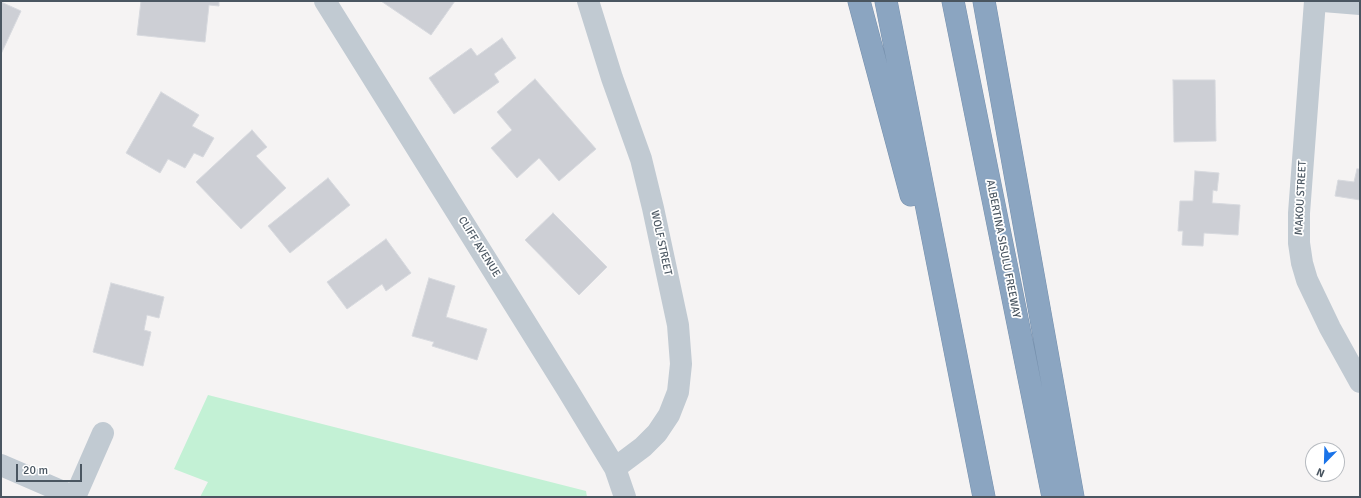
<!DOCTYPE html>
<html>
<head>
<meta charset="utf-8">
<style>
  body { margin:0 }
  #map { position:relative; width:1361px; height:498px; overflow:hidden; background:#f5f3f3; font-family:Signika,sans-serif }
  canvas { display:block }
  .frame { position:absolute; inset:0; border:2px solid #4a5661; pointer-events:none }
  .north { position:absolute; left:1305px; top:442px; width:40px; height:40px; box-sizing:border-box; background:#fff; border:1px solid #b7bbc0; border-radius:50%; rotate:203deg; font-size:11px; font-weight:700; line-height:16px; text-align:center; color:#4a5661 }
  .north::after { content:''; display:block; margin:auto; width:14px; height:18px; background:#1a73e8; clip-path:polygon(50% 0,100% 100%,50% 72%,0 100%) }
  .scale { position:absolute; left:16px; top:464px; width:66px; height:18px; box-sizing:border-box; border:2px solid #4a5661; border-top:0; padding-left:5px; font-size:12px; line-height:14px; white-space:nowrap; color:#4a5661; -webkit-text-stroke:3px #fff; paint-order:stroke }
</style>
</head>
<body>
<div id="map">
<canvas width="1361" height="498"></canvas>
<div class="frame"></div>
<div class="north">N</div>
<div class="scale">20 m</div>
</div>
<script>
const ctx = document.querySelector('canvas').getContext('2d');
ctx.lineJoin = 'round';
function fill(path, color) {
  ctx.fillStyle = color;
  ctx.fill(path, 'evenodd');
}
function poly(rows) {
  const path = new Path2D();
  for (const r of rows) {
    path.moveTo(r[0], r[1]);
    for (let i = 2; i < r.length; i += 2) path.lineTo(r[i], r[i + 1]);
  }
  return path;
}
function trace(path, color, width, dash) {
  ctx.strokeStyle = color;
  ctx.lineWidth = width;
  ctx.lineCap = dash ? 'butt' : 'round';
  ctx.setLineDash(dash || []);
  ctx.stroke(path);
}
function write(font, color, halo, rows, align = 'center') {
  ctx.font = font + ' Signika,sans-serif';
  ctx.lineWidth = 3.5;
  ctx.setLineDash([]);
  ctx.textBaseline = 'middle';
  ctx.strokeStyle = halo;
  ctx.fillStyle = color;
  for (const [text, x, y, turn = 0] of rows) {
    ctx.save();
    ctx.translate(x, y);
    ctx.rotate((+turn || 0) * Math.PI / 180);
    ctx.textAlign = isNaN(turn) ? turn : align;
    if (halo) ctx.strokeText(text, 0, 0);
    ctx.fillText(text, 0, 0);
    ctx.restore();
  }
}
const green = poly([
  [208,395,586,491,587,497,200,497,208,482,174,469]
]);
const building = poly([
  [141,1,219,1,219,6,209,5,205,42,137,35,141,1],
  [381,1,455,1,431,35,381,1],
  [1,2,21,11,1,54,1,2],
  [502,38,516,58,494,74,499,82,454,114,429,78,471,48,477,56,502,38],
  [535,79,596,149,559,181,539,158,517,178,491,148,512,130,497,112,535,79],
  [1173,80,1215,80,1216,141,1174,142,1173,80],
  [161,92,199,115,192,126,214,138,203,157,194,153,185,168,168,159,160,173,126,153,161,92],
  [252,130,267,147,256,156,286,188,241,229,196,182,252,130],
  [1357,169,1360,169,1360,200,1335,196,1338,180,1354,182,1357,169],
  [1195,171,1219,173,1217,191,1213,190,1212,203,1240,205,1238,235,1204,233,1203,246,1182,245,1183,231,1178,231,1180,201,1193,201,1195,171],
  [328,178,350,205,290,253,268,226,328,178],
  [553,213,607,267,579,295,525,240,553,213],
  [386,239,411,273,386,291,382,284,347,309,327,282,386,239],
  [429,278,455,286,446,317,487,329,477,360,432,346,434,342,412,336,429,278],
  [111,283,164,297,159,318,147,315,144,330,151,332,143,366,93,352,111,283]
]);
const minor = poly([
  [325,1,567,389,615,468,625,497],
  [588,1,612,78,641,159,653,208,678,325,681,364,678,392,669,415,657,433,643,447,615,468],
  [1315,1,1299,213,1299,243,1302,263,1307,280,1330,328,1360,382],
  [1323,1,1360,4],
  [1,465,75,497],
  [75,497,103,433]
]);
const highway = poly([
  [859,1,911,195],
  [886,1,984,497],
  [953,1,1053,497],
  [984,1,1073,497]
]);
const streetNames = [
  ["MAKOU STREET",1301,198,-87],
  ["WOLF STREET",661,243,78],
  ["CLIFF AVENUE",479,247,58],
  ["ALBERTINA SISULU FREEWAY",1003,249,79]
];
fill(green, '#c3f1d5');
fill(building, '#cdcfd5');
trace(building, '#d7d9de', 1);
trace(highway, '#7690ad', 23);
trace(minor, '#c1cad2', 22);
trace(highway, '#8ba5c1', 22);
write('11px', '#4a5661', '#fff', streetNames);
</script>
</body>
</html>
